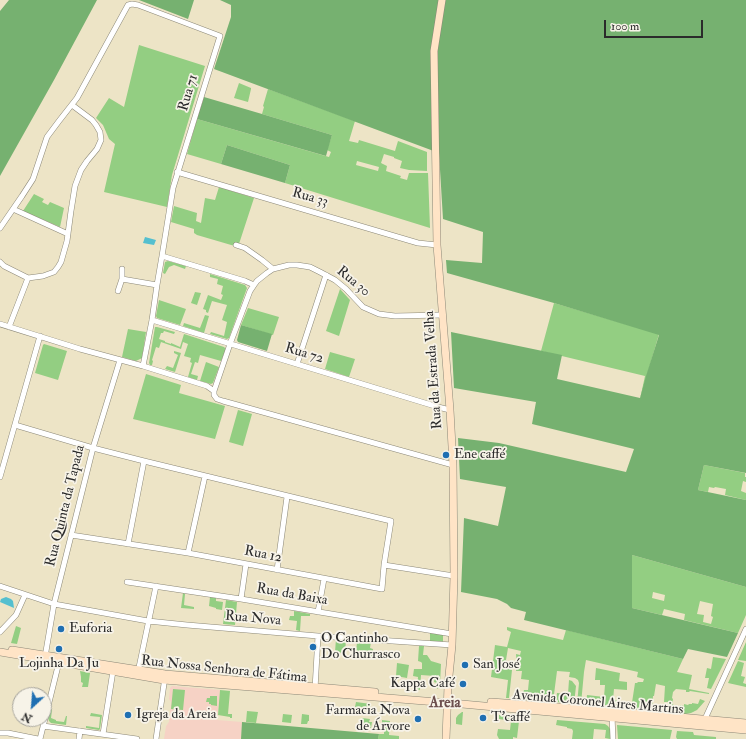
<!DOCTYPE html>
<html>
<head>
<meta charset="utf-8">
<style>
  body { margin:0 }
  #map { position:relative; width:746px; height:739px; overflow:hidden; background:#ede4c6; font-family:"IM FELL Double Pica",serif }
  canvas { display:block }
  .north { position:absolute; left:12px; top:687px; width:40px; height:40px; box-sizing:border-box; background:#f7f3e8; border:1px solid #a5a39c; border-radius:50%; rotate:206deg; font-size:11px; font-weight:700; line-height:16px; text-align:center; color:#2b2b2b }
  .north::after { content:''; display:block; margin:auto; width:14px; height:18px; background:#1f6fb2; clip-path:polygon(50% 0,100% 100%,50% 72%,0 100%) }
  .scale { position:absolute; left:604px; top:20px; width:99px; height:18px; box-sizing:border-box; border:2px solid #2b2b2b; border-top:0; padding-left:5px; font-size:12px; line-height:14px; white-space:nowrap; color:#2b2b2b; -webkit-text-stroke:3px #f7f3e8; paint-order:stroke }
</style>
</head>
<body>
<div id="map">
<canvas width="746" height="739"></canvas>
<div class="north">N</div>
<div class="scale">100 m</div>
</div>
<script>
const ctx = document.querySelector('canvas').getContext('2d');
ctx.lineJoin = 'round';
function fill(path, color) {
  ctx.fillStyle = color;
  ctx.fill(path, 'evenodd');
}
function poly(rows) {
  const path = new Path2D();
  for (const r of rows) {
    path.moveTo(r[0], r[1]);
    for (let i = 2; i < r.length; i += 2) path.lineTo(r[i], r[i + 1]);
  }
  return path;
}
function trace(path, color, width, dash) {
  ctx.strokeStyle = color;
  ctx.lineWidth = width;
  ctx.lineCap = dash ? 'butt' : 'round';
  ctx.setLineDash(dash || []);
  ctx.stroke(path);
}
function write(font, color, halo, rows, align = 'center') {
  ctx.font = font + ' "IM FELL Double Pica",serif';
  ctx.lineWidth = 3.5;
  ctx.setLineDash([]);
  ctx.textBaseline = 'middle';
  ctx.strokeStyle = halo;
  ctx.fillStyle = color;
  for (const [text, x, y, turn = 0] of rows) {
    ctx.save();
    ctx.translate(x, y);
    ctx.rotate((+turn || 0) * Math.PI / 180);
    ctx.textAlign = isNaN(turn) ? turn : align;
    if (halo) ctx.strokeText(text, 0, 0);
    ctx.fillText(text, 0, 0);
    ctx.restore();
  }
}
const built = poly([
  [172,686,220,690,217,720,242,722,241,739,164,739,166,726,167,725,168,723,169,722,171,702,169,699,170,688]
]);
const green = poly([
  [139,45,205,66,172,175,167,207,104,192,115,144,109,139,103,125,96,118,109,98,124,107],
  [239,83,251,88,251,89,248,102,234,98],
  [268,89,355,121,349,141,358,143,359,140,395,151,398,141,427,152,427,171,409,170,400,168,402,161,394,158,394,157,384,154,381,163,387,166,386,171,401,176,400,178,407,180,409,173,428,173,430,228,285,183,290,165,227,145,221,164,187,154,197,119,329,157,331,152,327,150,332,135,262,114,264,107,263,106],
  [357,161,379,167,378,171,356,165],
  [219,187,254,198,238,247,197,235,194,233,194,229,171,222,174,206,197,213,196,221,201,223,205,198,215,200],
  [34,194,44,199,42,202,48,205,50,202,64,208,60,227,23,211],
  [168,261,186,266,185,269,174,265,169,267,165,274,163,273,165,262],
  [210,274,245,285,247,288,229,338,227,339,210,334,211,332,224,336,227,322,222,320,227,305,212,301,208,313,206,312,206,310,203,309,208,295,221,300,223,295,221,294,223,286,217,284,218,279,210,277],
  [340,289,350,300,339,336,326,331],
  [195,292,201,293,197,305,191,303],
  [159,300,186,309,180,325,157,318,156,316],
  [554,303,659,334,640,399,645,376,541,351],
  [248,308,279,317,273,335,241,325],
  [205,315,209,316,204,333,183,326,184,323,200,328],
  [155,327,157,327,175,332,174,334,164,331,163,333,161,333,159,339,165,341,165,342,171,344,171,343,180,347,184,334,224,347,226,349,221,361,200,355,198,363,195,362,191,374,198,376,197,380,188,377,192,363,190,362,191,358,184,356,188,344,183,342,181,349,161,342,159,348,156,347,152,360,153,361,152,365,150,365,149,363],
  [128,329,146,332,142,358,136,361,122,357],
  [44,344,67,351,58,380,35,373,43,345],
  [174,351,181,353,175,372,165,369,167,366,173,368,178,355,174,353],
  [330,352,355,359,349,377,325,369],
  [206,362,219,367,213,383,211,384,200,381],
  [146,374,181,385,179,393,225,406,215,439,133,419],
  [238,410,252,414,243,446,229,442],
  [704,465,745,473,745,477,746,477,746,482,743,481,741,491,746,493,746,500,725,495,726,489,715,487,714,488,709,487,708,492,698,490],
  [632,555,746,587,746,615,738,633,684,620,685,614,664,609,662,615,632,608],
  [653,592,665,595,664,601,652,598],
  [700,601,713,604,711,616,713,617,711,624,703,622,704,615,697,614],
  [183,593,185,594,184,605,194,607,194,609,181,608],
  [210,597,216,598,216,601,223,602,222,610,216,609,216,608,209,606],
  [226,600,237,602,235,625,223,624],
  [294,611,310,614,310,616,301,616,300,631,296,630,297,621,289,620,290,616,294,616],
  [16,626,21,628,17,644,11,643],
  [507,627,563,640,566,630,683,659,677,672,692,675,689,689,709,693,709,694,690,691,689,692,686,692,686,690,676,689,673,692,672,698,673,699,672,704,674,705,674,706,680,707,680,705,684,706,684,704,688,705,689,704,692,704,692,703,698,704,700,699,705,701,697,710,691,713,685,714,668,712,669,702,664,702,665,686,656,684,654,696,653,696,652,711,631,709,635,683,637,683,638,682,643,682,644,679,637,677,638,672,586,660,584,672,581,704,577,704,579,683,578,680,575,678,569,677,570,672,557,671,553,702,516,699,516,692,523,693,524,690,528,690,529,680,521,679,522,671,516,671,517,665,516,654,520,655,521,651,508,648,506,660,512,670,509,698,506,698,508,680,491,677,495,645,507,647,511,632,507,630],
  [430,633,443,635,443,642,430,641],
  [336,639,346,640,345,653,335,652],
  [357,641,371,642,370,648,373,649,372,657,356,656],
  [746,642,746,661,738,660],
  [419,646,424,646,423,655,427,655,431,661,441,664,440,684,439,687,437,689,437,683,434,682,435,676,421,675,420,690,417,689,418,677,413,676,414,669,422,669,422,663,421,662,418,661],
  [713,657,726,659,711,689,707,688,709,678,705,678,707,668,711,669],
  [738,661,744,663,741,676,745,677,743,683,746,684,746,687,728,683],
  [397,663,409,665,407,678,396,676],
  [596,668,620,673,619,681,627,682,627,690,614,689,613,700,621,701,622,704,624,704,625,703,625,708,586,705,587,695,604,697,605,685,600,685,600,680,595,680],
  [80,671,90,673,88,687,82,687,83,683,81,682,81,677],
  [569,680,572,681,576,686,574,704,556,702,557,693,568,694],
  [173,689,185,690,183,710,171,709],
  [220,690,230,691,228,714,232,714,232,718,230,718,230,717,218,715],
  [210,696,217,696,217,706,211,705,211,704,209,704,209,702,206,702,207,698,210,698],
  [356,702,371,704,371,708,355,707],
  [51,709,52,710,51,718,56,720,56,721,64,722,66,716,67,716,66,725,51,723,49,721,48,718],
  [247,711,258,712,256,723,246,722],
  [462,712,463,712,462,725,456,724,456,718,458,715],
  [91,713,102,715,100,729,99,730,86,728,86,726,99,728,100,717,90,716],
  [283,714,292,715,291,723,282,722],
  [302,714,309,715,309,721,308,721,307,724,301,724],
  [499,715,530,718,530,722,519,721,517,738,513,737,513,739,499,739,497,735,498,729,510,730,511,721,499,719],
  [362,718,370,719,369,722,372,722,371,728,367,728,367,730,361,730],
  [382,720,390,721,389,735,399,736,399,739,378,739,379,734,384,734,384,729,382,728],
  [557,720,605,724,608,726,610,729,610,739,605,738,606,730,594,729,593,739,572,739,573,731,572,729,567,728,567,727,556,725],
  [617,725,672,730,670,739,618,739],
  [677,731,693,732,694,735,716,737,716,739,677,739,676,737]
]);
const forest = poly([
  [9,0,97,0,54,80,0,176,0,11],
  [139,0,194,0,188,19],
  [220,0,746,0,746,473,704,465,698,490,746,500,746,587,632,555,632,608,738,633,727,657,688,649,683,659,524,620,526,612,511,608,507,604,497,599,461,592,464,518,498,526,506,487,460,479,458,438,499,443,626,472,634,449,532,424,536,402,454,388,451,332,562,355,557,379,640,398,646,376,659,335,554,303,447,273,446,260,482,263,483,232,443,219,439,153,214,69,231,17,231,5],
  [204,97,262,114,332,135,326,156,197,119],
  [227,145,290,165,285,183,221,164],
  [241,325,272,334,267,351,238,342,237,340],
  [242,722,379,734,378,739,241,739]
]);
const water = poly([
  [145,237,156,240,154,245,143,243],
  [6,597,11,599,13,601,14,608,0,602,1,599]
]);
const street = poly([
  [177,172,418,243,437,245],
  [13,209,68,234],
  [0,228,22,196,33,179,47,137,59,121,77,98,128,5,132,4,138,5,220,36,173,188,162,256,157,285,152,320,143,366],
  [236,245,245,248,262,260,273,269],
  [162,256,245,281,254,285],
  [0,262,4,266,28,278,43,276,54,272,58,267,61,262,67,241,71,211,75,186,81,170,87,161,97,149,101,140,100,132,96,125,92,120,72,105],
  [122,279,122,269],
  [118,291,122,279,157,285],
  [442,315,395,316,379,314,363,307,346,289,335,280,320,272,310,267,297,265,289,265,273,269,267,273,257,281,254,285,250,291,230,344,214,391,214,395,217,399,223,401,453,465],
  [152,320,438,407,450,410],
  [0,324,80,349,143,366,207,386,214,391],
  [9,327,28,278],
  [297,364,326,275],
  [15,425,93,448,144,461,391,521,384,565,382,589,188,553,71,535],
  [0,477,40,336],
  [128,544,144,461],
  [188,553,205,476],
  [384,565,454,576],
  [277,570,287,497],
  [127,582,241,599,452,634],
  [0,586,54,604,148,621,187,625,318,636,452,645],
  [241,599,246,564],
  [318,612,324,579],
  [0,632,16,615,25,595],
  [45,657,54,604,93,448,120,360],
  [138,672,156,586],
  [315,689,318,636],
  [612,716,613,739],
  [704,721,746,629],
  [43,726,137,739],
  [0,733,8,733,38,739],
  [103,734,113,671],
  [40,739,59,662],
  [79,739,80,731],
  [156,739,165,677]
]);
const secondary = poly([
  [442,0,434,51,437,245,450,410,453,465,454,576,452,645,448,686,446,739],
  [12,650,165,674,375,692],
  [0,652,164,680,462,704,746,730],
  [491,702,613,711,746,723]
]);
const markers = [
  [446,455,4,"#1f6fb2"],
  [61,629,4,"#1f6fb2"],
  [313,647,4,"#1f6fb2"],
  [59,649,4,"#1f6fb2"],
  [465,665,4,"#1f6fb2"],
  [463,684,4,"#1f6fb2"],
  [128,715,4,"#1f6fb2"],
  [483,718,4,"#1f6fb2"],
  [418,719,4,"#1f6fb2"]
];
const streetNames = [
  ["Rua 71",189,93,-73],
  ["Rua 33",310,198,16],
  ["Rua 30",353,282,40],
  ["Rua 72",304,354,17],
  ["Rua da Estrada Velha",434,370,-94],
  ["Rua Quinta da Tapada",66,506,-76],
  ["Rua 12",263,555,11],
  ["Rua da Baixa",292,595,10],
  ["Rua Nova",253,619,5],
  ["Rua Nossa Senhora de Fátima",224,670,6],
  ["Avenida Coronel Aires Martins",598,703,5]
];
const poiNames = [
  ["Ene caffé",454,455],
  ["Euforia",69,629],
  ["O Cantinho",321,639],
  ["Do Churrasco",321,655],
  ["Lojinha Da Ju",59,664,"center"],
  ["San José",473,665],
  ["Kappa Café",455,684,"right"],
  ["Farmacia Nova",410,711,"right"],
  ["de Árvore",410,727,"right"],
  ["Igreja da Areia",136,715],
  ["T'caffé",491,718]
];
const neighbourhoodNames = [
  ["Areia",445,704]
];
fill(built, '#f6d2c5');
fill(green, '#93ce82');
fill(forest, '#76b170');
fill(water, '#54bfcf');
trace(street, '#8c8878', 6);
trace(secondary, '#8c8878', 8);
trace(street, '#fff', 5);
trace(secondary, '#ffe4c6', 7);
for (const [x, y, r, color] of markers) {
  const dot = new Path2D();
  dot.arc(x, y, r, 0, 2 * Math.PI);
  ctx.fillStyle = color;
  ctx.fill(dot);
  trace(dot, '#f7f3e8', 1.5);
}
write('14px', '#2b2b2b', '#f7f3e8', streetNames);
write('14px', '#2b2b2b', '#f7f3e8', poiNames, 'left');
write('bold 15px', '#6c4e4d', '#f7f3e8', neighbourhoodNames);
</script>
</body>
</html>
